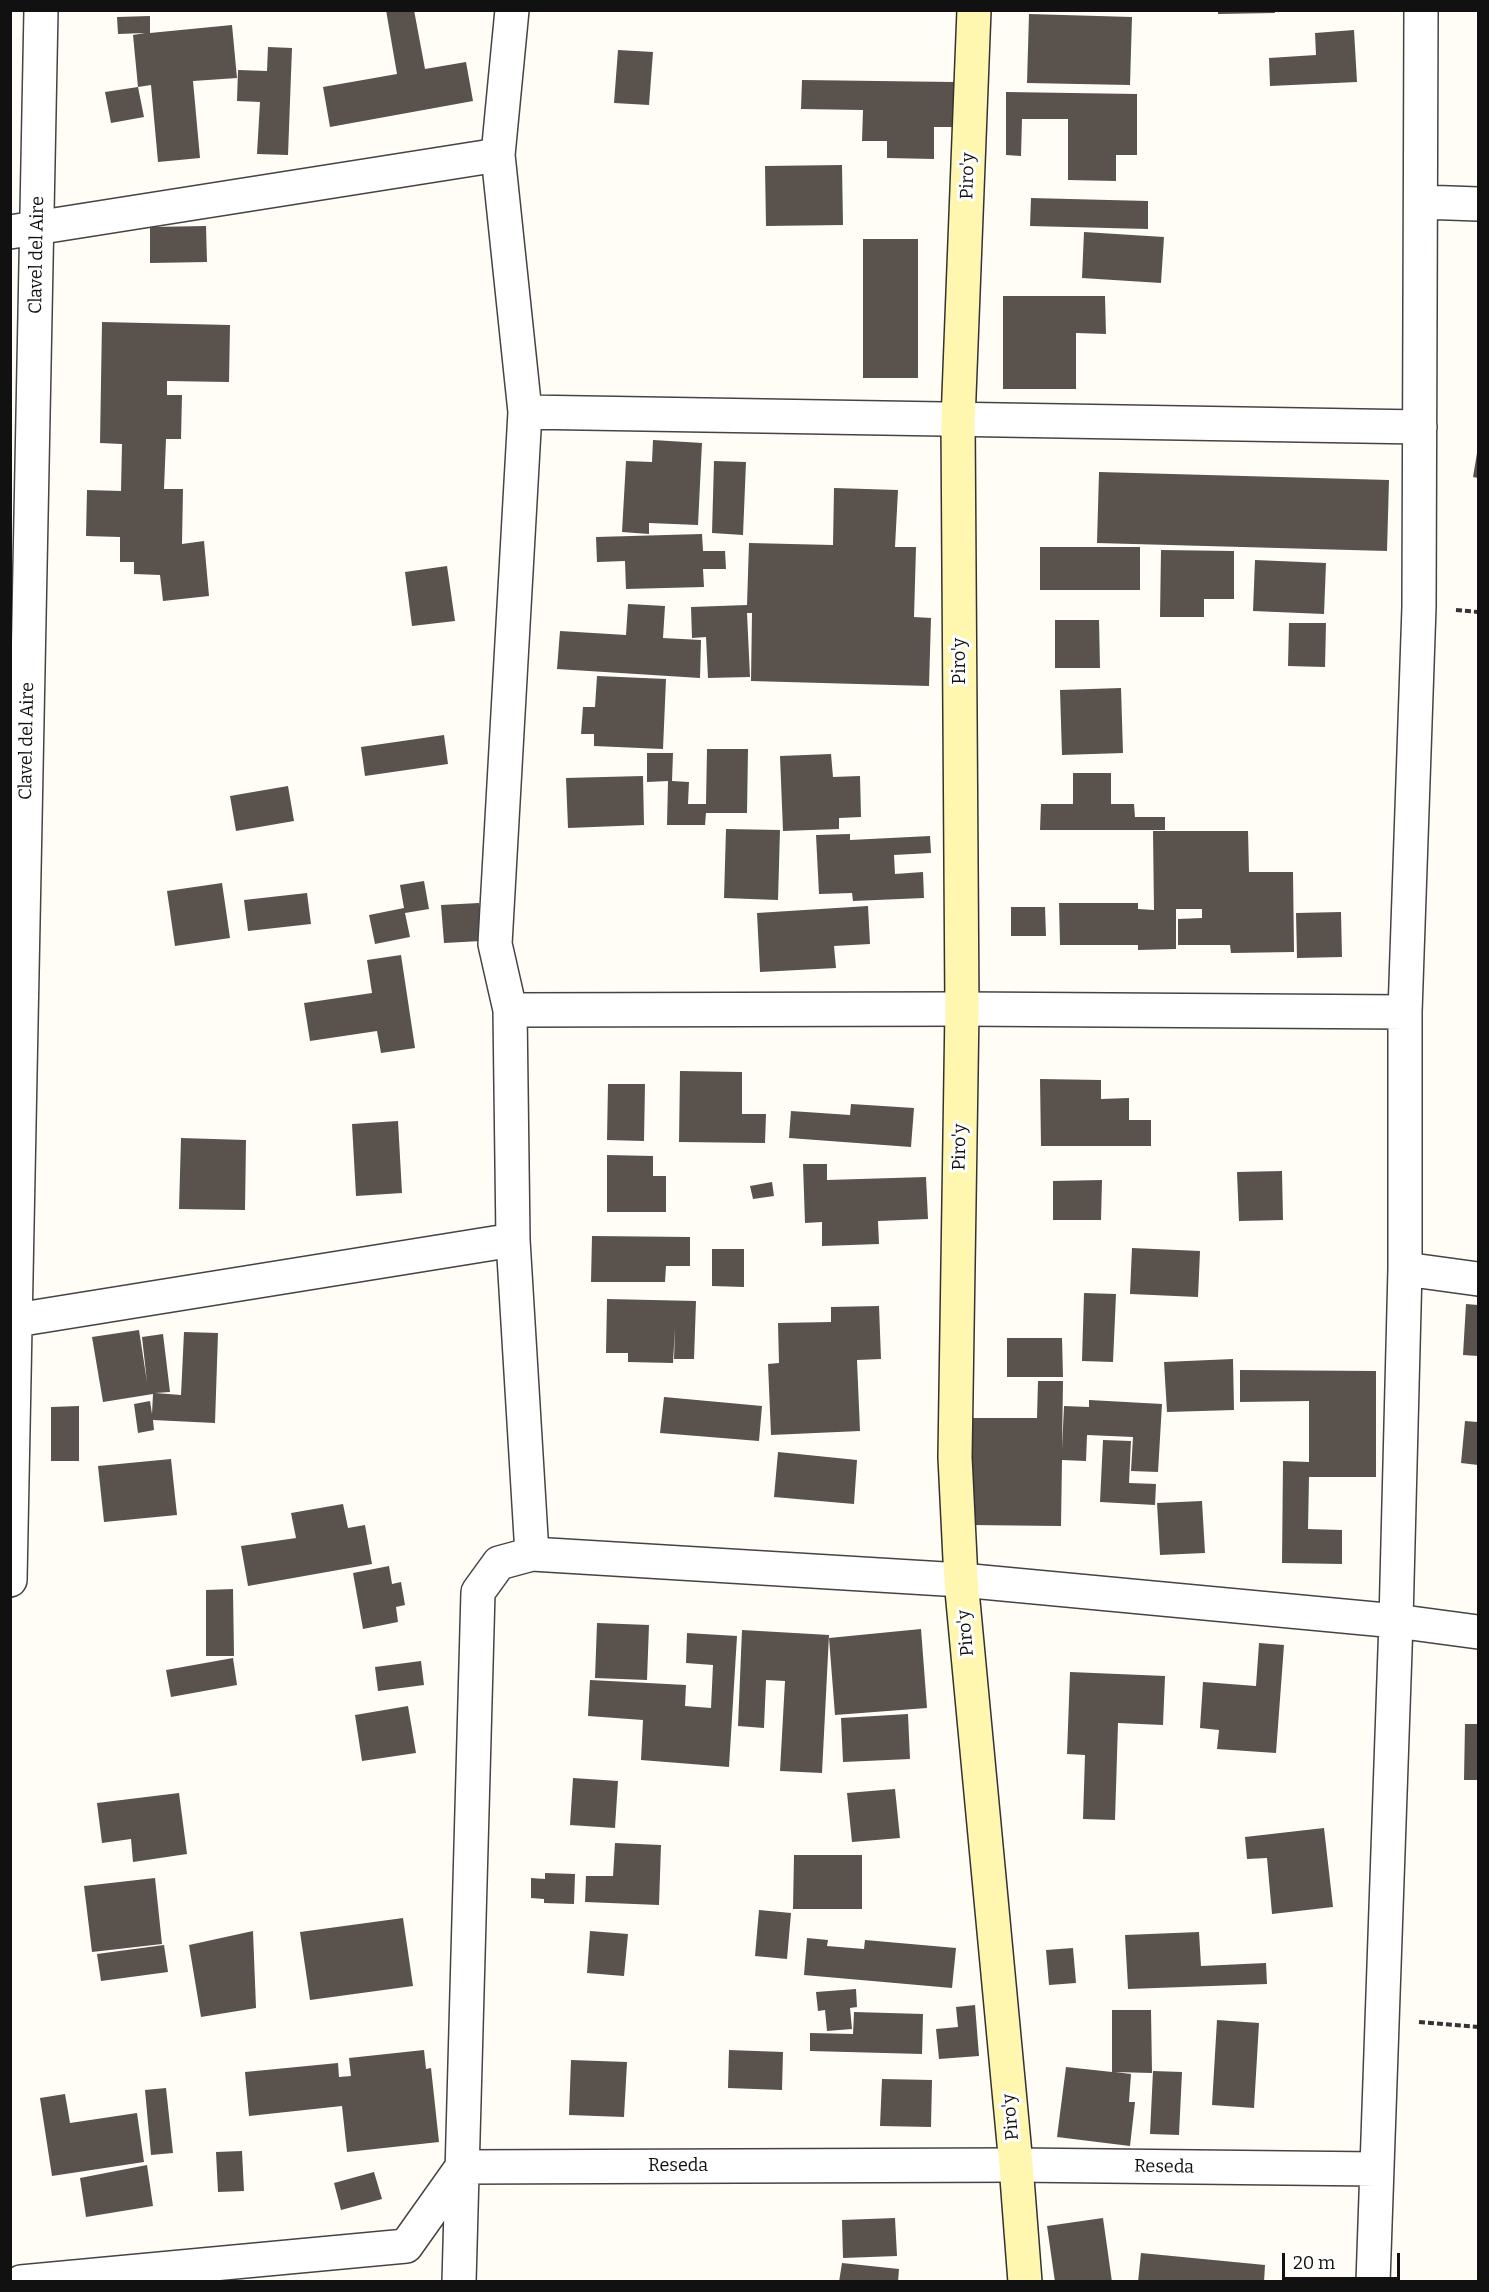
<!DOCTYPE html>
<html>
<head>
<meta charset="utf-8">
<style>
  body { margin:0 }
  #map { position:relative; width:1489px; height:2292px; overflow:hidden; background:#fffdf5; font-family:Bitter,serif }
  canvas { display:block }
  .frame { position:absolute; inset:0; border:12px solid #111; pointer-events:none }
  .scale { position:absolute; left:1282px; top:2253px; width:118px; height:27px; box-sizing:border-box; border:3px solid #111; border-top:0; padding-left:8px; font-size:18px; line-height:21px; white-space:nowrap; color:#111; -webkit-text-stroke:4px #fff; paint-order:stroke }
</style>
</head>
<body>
<div id="map">
<canvas width="1489" height="2292"></canvas>
<div class="frame"></div>
<div class="scale">20 m</div>
</div>
<script>
const ctx = document.querySelector('canvas').getContext('2d');
ctx.lineJoin = 'round';
function fill(path, color) {
  ctx.fillStyle = color;
  ctx.fill(path, 'evenodd');
}
function poly(rows) {
  const path = new Path2D();
  for (const r of rows) {
    path.moveTo(r[0], r[1]);
    for (let i = 2; i < r.length; i += 2) path.lineTo(r[i], r[i + 1]);
  }
  return path;
}
function trace(path, color, width, dash) {
  ctx.strokeStyle = color;
  ctx.lineWidth = width;
  ctx.lineCap = dash ? 'butt' : 'round';
  ctx.setLineDash(dash || []);
  ctx.stroke(path);
}
function write(font, color, halo, rows, align = 'center') {
  ctx.font = font + ' Bitter,serif';
  ctx.lineWidth = 6;
  ctx.setLineDash([]);
  ctx.textBaseline = 'middle';
  ctx.strokeStyle = halo;
  ctx.fillStyle = color;
  for (const [text, x, y, turn = 0] of rows) {
    ctx.save();
    ctx.translate(x, y);
    ctx.rotate((+turn || 0) * Math.PI / 180);
    ctx.textAlign = isNaN(turn) ? turn : align;
    if (halo) ctx.strokeText(text, 0, 0);
    ctx.fillText(text, 0, 0);
    ctx.restore();
  }
}
const building = poly([
  [386,10,414,10,425,69,466,62,473,101,330,127,323,87,397,74],
  [1218,10,1275,10,1275,13,1218,14],
  [1029,14,1132,17,1130,85,1027,83],
  [150,16,150,33,232,25,237,78,193,81,200,158,158,162,151,85,138,87,133,35,145,33,118,34,117,17],
  [1354,30,1357,82,1270,86,1269,58,1316,55,1315,33],
  [268,47,292,48,288,155,257,154,260,102,237,101,238,70,267,71],
  [618,50,653,52,649,105,614,103],
  [802,80,954,82,954,127,934,127,934,159,887,158,887,141,862,141,863,110,801,109],
  [138,87,144,117,111,123,105,92],
  [1006,92,1137,94,1137,155,1116,155,1116,181,1068,180,1068,119,1022,119,1021,156,1006,155],
  [842,165,843,225,766,226,765,166],
  [1031,198,1148,201,1148,229,1030,226],
  [206,226,207,262,150,263,150,227],
  [1084,232,1164,237,1161,283,1082,278],
  [863,239,918,239,918,378,863,378],
  [1003,296,1105,296,1106,334,1076,333,1076,389,1003,389],
  [102,322,230,325,229,382,167,381,167,395,182,395,181,439,166,439,164,489,183,489,182,544,204,541,209,596,163,601,160,575,134,574,134,562,120,562,120,537,86,536,87,490,121,491,122,444,100,443],
  [653,440,702,443,698,525,649,523,649,534,622,532,626,461,652,462],
  [1477,453,1478,453,1478,478,1473,477],
  [714,461,746,462,743,535,712,533],
  [1099,472,1389,480,1387,551,1097,543],
  [834,488,898,490,895,547,916,547,914,617,931,618,929,686,751,681,752,613,747,613,750,677,708,678,706,637,692,638,691,607,747,605,749,543,833,545],
  [702,534,703,551,725,551,726,569,703,569,704,587,626,589,625,561,597,562,596,537],
  [1040,547,1140,547,1140,590,1040,590],
  [1161,550,1234,551,1234,599,1204,599,1204,617,1160,617],
  [1255,560,1326,563,1324,614,1253,611],
  [447,566,455,621,412,626,405,572],
  [628,604,665,606,663,638,701,640,700,678,557,669,560,631,626,635],
  [1055,620,1099,620,1100,668,1055,668],
  [1289,623,1326,623,1325,667,1288,666],
  [597,676,666,679,663,749,594,746,594,734,581,734,583,707,595,707],
  [1121,688,1123,753,1062,755,1060,690],
  [444,735,448,764,365,776,361,747],
  [707,749,748,749,747,813,706,813,705,825,667,825,668,781,647,782,647,753,673,753,672,781,689,782,688,804,706,804],
  [831,754,833,777,860,776,861,817,839,818,839,829,783,831,780,756],
  [1073,773,1111,773,1111,804,1134,804,1135,817,1165,817,1165,830,1040,830,1041,804,1073,804],
  [643,776,644,825,568,828,566,778],
  [288,786,294,821,236,831,230,796],
  [726,829,780,830,778,900,724,898],
  [1153,831,1248,831,1249,872,1293,872,1294,952,1231,953,1230,945,1178,945,1178,919,1202,918,1202,909,1176,909,1176,949,1138,950,1138,945,1060,945,1059,903,1138,903,1138,909,1154,910],
  [850,834,850,840,930,836,931,853,894,855,895,874,923,872,924,898,853,901,852,893,819,894,816,835],
  [424,881,429,909,405,913,410,937,375,944,369,915,404,908,400,885],
  [222,883,230,938,175,946,167,891],
  [307,893,311,924,248,931,244,900],
  [479,903,481,941,444,943,441,905],
  [868,906,870,944,834,946,836,968,760,972,757,913],
  [1011,907,1045,907,1046,936,1011,936],
  [1341,912,1342,957,1297,958,1296,913],
  [401,955,415,1048,381,1053,377,1031,310,1041,304,1003,372,993,367,960],
  [680,1071,742,1072,742,1114,766,1114,765,1143,679,1142],
  [1040,1079,1101,1080,1101,1099,1129,1098,1129,1120,1151,1120,1151,1146,1041,1146],
  [608,1084,645,1084,644,1141,607,1140],
  [851,1104,914,1108,911,1147,789,1138,791,1111,850,1115],
  [398,1121,402,1193,356,1196,352,1124],
  [181,1138,246,1140,245,1210,179,1209],
  [607,1155,653,1156,653,1176,666,1176,666,1212,607,1212],
  [803,1164,827,1164,827,1180,926,1177,928,1219,878,1221,879,1244,822,1246,822,1222,805,1223],
  [1282,1171,1283,1220,1239,1221,1237,1172],
  [1102,1180,1101,1220,1053,1220,1053,1181],
  [772,1182,774,1196,753,1199,750,1186],
  [592,1236,690,1237,690,1266,666,1266,665,1282,591,1282],
  [1132,1248,1200,1251,1198,1297,1130,1294],
  [712,1249,744,1249,744,1287,712,1286],
  [1084,1293,1116,1294,1113,1362,1082,1361],
  [607,1299,696,1301,694,1359,674,1359,675,1328,673,1363,628,1362,628,1353,606,1353],
  [1466,1304,1478,1305,1478,1356,1463,1355],
  [879,1306,881,1359,857,1360,860,1431,771,1435,768,1364,779,1363,778,1323,831,1322,831,1307],
  [139,1330,147,1382,142,1337,163,1334,170,1392,155,1393,181,1395,184,1332,218,1333,215,1423,153,1420,154,1430,138,1433,134,1404,150,1401,152,1414,153,1394,103,1402,92,1337],
  [1007,1338,1062,1338,1063,1377,1007,1377],
  [1233,1359,1234,1410,1167,1412,1164,1362],
  [1240,1370,1376,1371,1376,1477,1309,1477,1308,1529,1342,1530,1342,1564,1282,1563,1283,1461,1309,1462,1309,1401,1240,1402],
  [1038,1381,1063,1381,1062,1449,1064,1406,1089,1407,1089,1400,1162,1404,1158,1472,1131,1471,1133,1437,1087,1435,1086,1461,1062,1460,1061,1526,970,1525,971,1418,1037,1418],
  [664,1397,762,1406,759,1441,660,1433],
  [79,1406,79,1461,51,1461,51,1407],
  [1465,1421,1478,1422,1478,1465,1461,1463],
  [1103,1440,1131,1441,1129,1483,1156,1484,1155,1505,1100,1502],
  [778,1452,857,1460,854,1504,774,1497],
  [171,1459,177,1515,104,1522,98,1466],
  [1202,1501,1205,1553,1160,1555,1157,1503],
  [343,1504,348,1528,365,1525,372,1564,248,1586,241,1546,296,1538,291,1513],
  [389,1566,392,1584,401,1582,405,1605,396,1607,398,1622,363,1629,353,1573],
  [233,1589,234,1656,206,1656,206,1590],
  [597,1623,649,1625,647,1680,595,1678],
  [921,1629,927,1708,835,1715,829,1638],
  [742,1630,829,1635,822,1773,780,1771,785,1681,766,1680,764,1728,738,1726],
  [687,1633,737,1636,729,1767,641,1760,643,1720,588,1716,590,1680,686,1685,685,1706,711,1708,713,1665,686,1663],
  [1259,1643,1284,1645,1276,1753,1217,1749,1219,1730,1200,1728,1203,1682,1256,1686],
  [233,1658,237,1685,171,1697,166,1670],
  [421,1661,424,1685,378,1691,375,1667],
  [1070,1672,1165,1676,1163,1725,1118,1723,1115,1820,1083,1819,1085,1755,1067,1754],
  [408,1706,416,1753,362,1761,355,1715],
  [908,1714,910,1759,843,1762,841,1718],
  [1465,1724,1478,1724,1478,1780,1464,1780],
  [573,1778,618,1781,615,1828,570,1825],
  [895,1789,900,1838,852,1842,847,1793],
  [179,1793,187,1854,133,1862,131,1839,102,1843,97,1803],
  [1324,1828,1333,1907,1272,1914,1267,1858,1247,1859,1245,1837],
  [615,1843,661,1845,659,1905,585,1902,586,1876,613,1876],
  [794,1855,862,1855,862,1909,793,1909],
  [545,1873,575,1874,574,1904,544,1903,544,1899,531,1898,531,1878,545,1879],
  [155,1878,162,1944,92,1952,84,1886],
  [759,1910,791,1913,787,1959,755,1956],
  [403,1918,413,1986,310,2000,300,1932],
  [253,1931,256,2008,201,2017,189,1945],
  [590,1931,628,1934,624,1976,587,1973],
  [1199,1932,1201,1966,1266,1963,1267,1984,1128,1989,1125,1935],
  [807,1938,828,1940,827,1946,864,1949,865,1940,956,1948,952,1988,804,1975],
  [164,1945,168,1972,101,1981,97,1954],
  [1073,1948,1076,1983,1049,1985,1046,1950],
  [856,1989,857,2007,850,2008,852,2029,827,2031,825,2010,818,2011,816,1992],
  [975,2005,979,2056,939,2059,936,2029,958,2027,956,2007],
  [1112,2010,1151,2010,1152,2073,1115,2072,1131,2074,1129,2102,1135,2102,1130,2146,1057,2137,1066,2067,1112,2072],
  [854,2012,923,2014,922,2054,810,2051,810,2033,853,2034],
  [1217,2020,1259,2023,1254,2108,1212,2105],
  [424,2050,426,2069,431,2068,439,2142,347,2152,342,2106,249,2116,245,2072,338,2063,339,2077,351,2076,349,2058],
  [729,2050,783,2052,782,2090,728,2088],
  [571,2060,627,2062,624,2117,569,2115],
  [1153,2071,1182,2072,1179,2135,1150,2134],
  [882,2079,932,2080,931,2127,880,2126],
  [166,2088,173,2153,151,2155,145,2090],
  [65,2094,70,2123,137,2113,144,2162,52,2176,40,2098],
  [242,2151,244,2191,218,2192,216,2152],
  [147,2165,153,2206,86,2217,80,2178],
  [374,2172,382,2199,341,2210,334,2183],
  [895,2218,897,2256,843,2258,842,2220],
  [1103,2218,1112,2282,1055,2282,1047,2226],
  [1141,2253,1265,2265,1264,2282,1138,2282],
  [842,2263,899,2269,898,2282,839,2282]
]);
const path = poly([
  [1456,610,1478,612],
  [1419,2022,1478,2027]
]);
const street = poly([
  [512,10,498,155,525,412,495,944,510,1010,513,1240,532,1554],
  [1421,202,1478,204],
  [10,232,498,155],
  [525,412,1420,427],
  [510,1010,962,1009,1405,1012],
  [1405,1269,1478,1279],
  [10,1321,513,1240],
  [10,1580,41,10],
  [21,2282,406,2246,462,2167,1016,2165,1376,2169],
  [459,2282,478,1592,499,1563,532,1554,961,1580,1396,1621,1478,1632],
  [1373,2282,1396,1621,1405,1269,1405,1012,1419,607,1421,10]
]);
const secondary = poly([
  [974,10,958,421,962,1009,955,1457,961,1580,1016,2165,1025,2282]
]);
const streetNames = [
  ["Piro'y",968,176,-88],
  ["Clavel del Aire",37,255,-89],
  ["Piro'y",960,661,-90],
  ["Clavel del Aire",27,741,-89],
  ["Piro'y",960,1147,-89],
  ["Piro'y",966,1633,-95],
  ["Piro'y",1011,2117,-95],
  ["Reseda",678,2166],
  ["Reseda",1164,2167,1]
];
fill(building, '#5a524d');
trace(street, '#444', 36);
trace(secondary, '#333', 36);
trace(path, '#333', 4, [6, 3]);
trace(street, '#fff', 33);
trace(secondary, '#fff6b0', 33);
write('18px', '#111', '#fff', streetNames);
</script>
</body>
</html>
